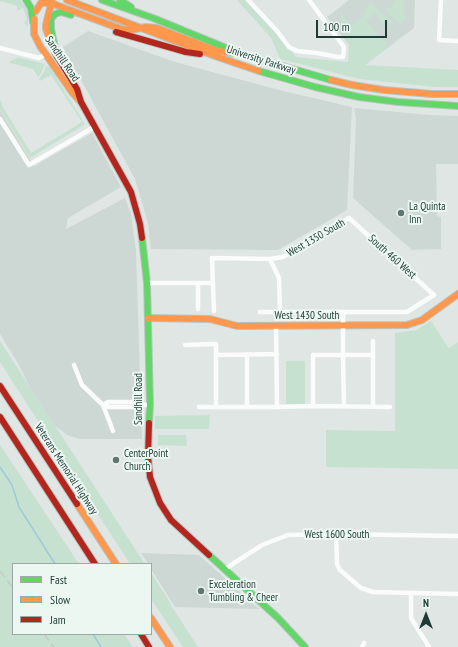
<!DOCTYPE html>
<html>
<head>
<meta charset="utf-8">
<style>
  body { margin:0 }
  #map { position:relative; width:458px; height:647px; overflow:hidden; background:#e0e6e4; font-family:"PT Sans Narrow",sans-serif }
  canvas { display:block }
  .legend { position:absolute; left:12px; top:563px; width:140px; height:72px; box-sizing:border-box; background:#edf7f2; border:1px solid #9aaba6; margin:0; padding:5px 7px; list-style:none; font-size:12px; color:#1d3a35 }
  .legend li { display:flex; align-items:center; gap:8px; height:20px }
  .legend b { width:20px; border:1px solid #9aaba6 }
  .north { position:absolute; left:406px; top:595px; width:40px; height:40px; -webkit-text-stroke:3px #edf7f2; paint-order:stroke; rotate:0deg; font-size:11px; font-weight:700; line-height:16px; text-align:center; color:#1d3a35 }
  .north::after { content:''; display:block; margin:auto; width:14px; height:18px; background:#1d3a35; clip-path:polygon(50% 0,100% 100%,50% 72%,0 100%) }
  .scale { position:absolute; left:316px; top:20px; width:71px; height:18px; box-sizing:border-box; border:2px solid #1d3a35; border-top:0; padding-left:5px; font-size:12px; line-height:14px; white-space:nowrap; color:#1d3a35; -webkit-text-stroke:3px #edf7f2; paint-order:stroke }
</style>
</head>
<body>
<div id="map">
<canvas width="458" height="647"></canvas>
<ul class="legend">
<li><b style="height:5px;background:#63d668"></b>Fast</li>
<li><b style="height:5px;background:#ff974d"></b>Slow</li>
<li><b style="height:5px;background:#b3261e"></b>Jam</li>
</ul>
<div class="north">N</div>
<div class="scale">100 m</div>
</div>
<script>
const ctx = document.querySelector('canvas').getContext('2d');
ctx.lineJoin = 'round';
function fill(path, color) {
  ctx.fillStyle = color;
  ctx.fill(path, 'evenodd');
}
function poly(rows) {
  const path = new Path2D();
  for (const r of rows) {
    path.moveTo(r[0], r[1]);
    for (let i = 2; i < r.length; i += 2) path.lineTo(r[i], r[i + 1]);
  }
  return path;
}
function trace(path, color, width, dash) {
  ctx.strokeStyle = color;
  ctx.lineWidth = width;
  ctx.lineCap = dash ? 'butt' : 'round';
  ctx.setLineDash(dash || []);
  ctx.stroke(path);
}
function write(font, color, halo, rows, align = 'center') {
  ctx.font = font + ' "PT Sans Narrow",sans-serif';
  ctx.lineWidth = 4;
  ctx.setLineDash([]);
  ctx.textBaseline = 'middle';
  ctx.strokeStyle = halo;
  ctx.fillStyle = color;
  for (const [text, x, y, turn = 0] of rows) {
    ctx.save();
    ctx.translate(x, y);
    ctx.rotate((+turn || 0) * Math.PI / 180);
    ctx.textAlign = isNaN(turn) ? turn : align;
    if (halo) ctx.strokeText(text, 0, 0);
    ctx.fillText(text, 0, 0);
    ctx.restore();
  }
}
const built = poly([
  [349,0,415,0,414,28,365,65,327,17],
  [88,31,175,62,283,91,352,107,347,210,278,250,151,249,148,223,135,179,63,47],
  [354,108,430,115,458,116,458,164,436,164,437,216,441,217,441,249,412,250,353,198,356,118],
  [0,110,34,166,92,133,121,187,68,218,66,229,125,198,131,214,136,251,142,439,79,439,67,435,53,424,34,396,19,365,0,334],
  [141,553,199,555,259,609,175,607,151,569,151,564,148,564]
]);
const green = poly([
  [0,0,21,0,22,1,21,2,26,7,28,12,28,26,24,23,27,19,23,8,17,11,17,6,1,1,0,3],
  [237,0,249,0,296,57,348,62,349,44,342,36,350,31,340,16,342,14,351,26,365,14,364,12,368,7,367,5,371,3,394,23,391,26,385,21,383,23,375,13,366,21,390,46,365,65,458,70,458,87,435,87,359,79,280,59,271,38],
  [394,0,405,0,405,19,400,24,385,10,389,8,394,3],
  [17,57,45,64,40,75,38,77,33,69,10,63,10,61,16,59],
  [46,66,50,67,84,123,84,125,30,158,0,109,0,100,2,103,1,104,31,153,82,122,51,75,40,81,39,79,44,72],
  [431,321,449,348,458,342,458,469,326,467,326,430,395,431,395,333,416,330],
  [0,341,113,515,145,564,130,564,0,362],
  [286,361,305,361,305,404,286,404],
  [210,415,209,429,155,429,155,416],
  [158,435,186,435,187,446,158,445],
  [0,445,79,564,13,564,13,634,124,634,133,647,0,647],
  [151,573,168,599,172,607,198,647,183,647,151,599]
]);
const stream = poly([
  [0,467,12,485,19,507,55,564],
  [93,634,101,647]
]);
const street = poly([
  [248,0,277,31,289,47,297,51,317,53,338,57,343,57,344,47,309,0],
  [441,0,439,40,458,41],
  [0,48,39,58,46,54],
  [0,119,29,165,94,127],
  [270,259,279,278,280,312],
  [147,283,198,283],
  [198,309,198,283,213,283],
  [214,311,212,258,270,259,283,257,349,218,434,295,407,312,260,312],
  [343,312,343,355,313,355,313,406,390,407],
  [373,341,373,407],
  [185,345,216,344,216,407],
  [247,354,247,407],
  [216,355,277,354],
  [74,365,82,385,103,405,113,431],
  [103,405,109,407,134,407,136,405,150,405],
  [103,405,108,402,134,402,136,405],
  [344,406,343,355,373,355],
  [199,407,277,407,276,326],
  [277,407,313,406],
  [336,534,337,564,340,570,361,588,373,592,458,594],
  [225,569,262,545,288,535,336,534,458,536],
  [411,593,411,618,429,647],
  [362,647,364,643]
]);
const fast = poly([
  [26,0,31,8,33,22],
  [102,0,153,18,241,54,331,80],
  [120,0,131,7],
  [57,57,51,29,51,19,55,14,61,12,71,15],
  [259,71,315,87,359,97,398,102,458,106],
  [142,238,147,283,150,405,149,423],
  [209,555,278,618,305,647]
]);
const slow = poly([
  [52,0,46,25,46,29,52,44],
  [67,0,215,56,259,71],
  [36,11,41,3,51,3,121,29,131,30,146,27,157,28,218,51,233,53],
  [34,19,34,34,40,46,72,92,80,101],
  [331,80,352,85,384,90,432,94,458,94],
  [148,318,210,319,237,326,407,325,422,320,458,294],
  [77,504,116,564],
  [151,618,170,647]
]);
const jam = poly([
  [116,32,186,52,200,54],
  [55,53,77,89,81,102,131,192,140,224,142,238],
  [0,386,77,504],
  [0,417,95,564],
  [149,423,148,456,150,477,160,503,171,520,209,555],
  [141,634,149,647]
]);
const rail = poly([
  [0,571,13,588],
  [44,634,54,647]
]);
const markers = [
  [401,213,4,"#617672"],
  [116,460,4,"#617672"],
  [201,591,4,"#617672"]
];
const streetNames = [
  ["Sandhill Road",62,59,56],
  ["University Parkway",261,60,18],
  ["West 1350 South",316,238,-30],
  ["South 460 West",392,257,42],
  ["West 1430 South",307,316],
  ["Sandhill Road",139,399,-90],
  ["Veterans Memorial Highway",66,469,57],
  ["West 1600 South",337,535]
];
const poiNames = [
  ["La Quinta",409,207],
  ["Inn",409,220],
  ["CenterPoint",124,454],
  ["Church",124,467],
  ["Exceleration",209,585],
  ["Tumbling & Cheer",209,598]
];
fill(built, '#cdd8d4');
fill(green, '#c7e1d1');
trace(stream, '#9ccbd9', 1.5);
trace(fast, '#b9c3c0', 8);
trace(slow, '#b9c3c0', 8);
trace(jam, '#b9c3c0', 8);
trace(street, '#fafbfb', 4.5);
trace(fast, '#63d668', 6);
trace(slow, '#ff974d', 6);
trace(jam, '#b3261e', 6);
trace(rail, '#c5c9c8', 1.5, [8, 4]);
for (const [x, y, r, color] of markers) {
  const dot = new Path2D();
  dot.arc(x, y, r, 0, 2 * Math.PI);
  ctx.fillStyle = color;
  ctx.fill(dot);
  trace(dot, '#edf7f2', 1.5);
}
write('11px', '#1d3a35', '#edf7f2', streetNames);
write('11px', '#1d3a35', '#edf7f2', poiNames, 'left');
</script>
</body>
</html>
